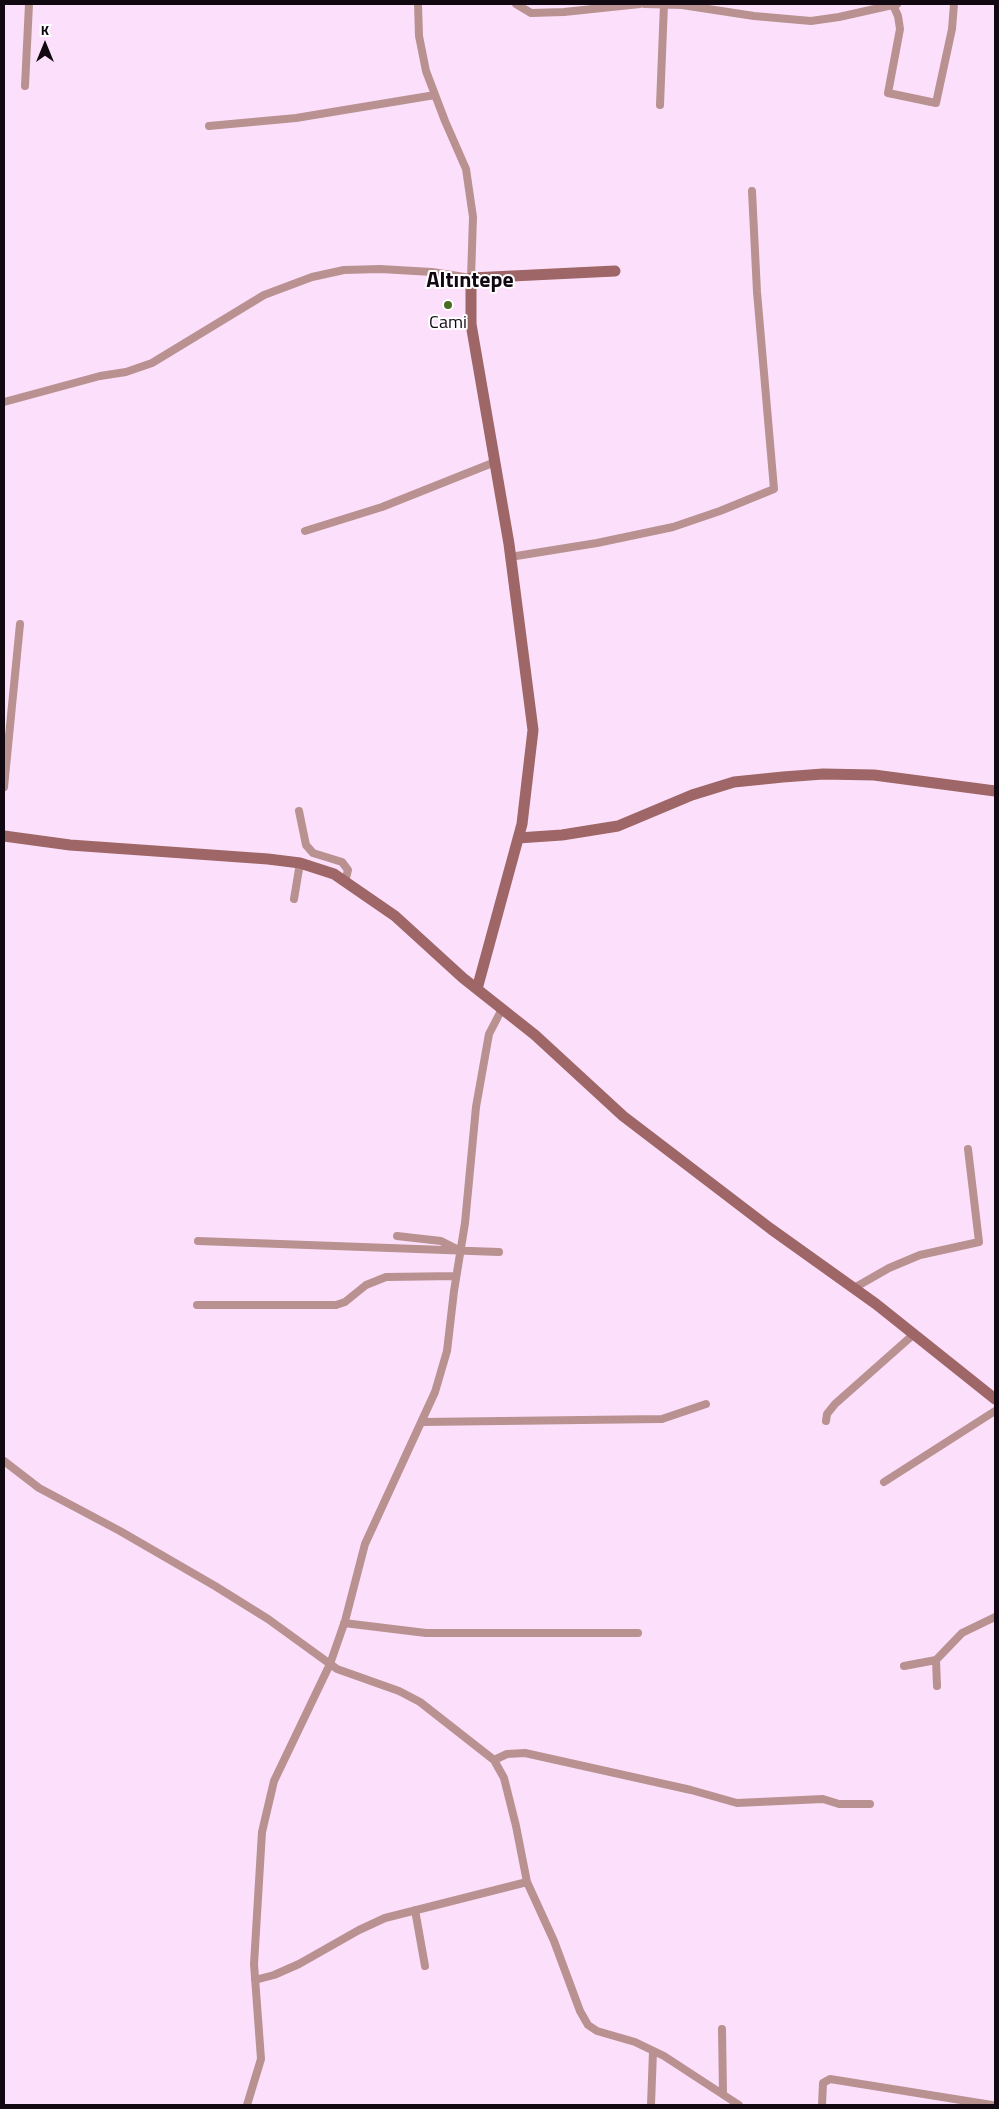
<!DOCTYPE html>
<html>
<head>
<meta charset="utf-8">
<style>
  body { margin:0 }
  #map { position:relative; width:999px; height:2109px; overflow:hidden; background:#fce0fb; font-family:"Titillium Web",sans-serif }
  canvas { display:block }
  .frame { position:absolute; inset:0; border:5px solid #110811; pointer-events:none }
  .north { position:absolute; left:20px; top:20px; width:50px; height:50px; -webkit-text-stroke:4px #fff; paint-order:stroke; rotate:0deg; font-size:14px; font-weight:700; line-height:20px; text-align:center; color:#110811 }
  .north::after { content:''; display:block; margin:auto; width:18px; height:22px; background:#110811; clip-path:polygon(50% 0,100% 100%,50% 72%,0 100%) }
</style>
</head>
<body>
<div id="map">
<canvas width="999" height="2109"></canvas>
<div class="frame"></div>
<div class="north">K</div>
</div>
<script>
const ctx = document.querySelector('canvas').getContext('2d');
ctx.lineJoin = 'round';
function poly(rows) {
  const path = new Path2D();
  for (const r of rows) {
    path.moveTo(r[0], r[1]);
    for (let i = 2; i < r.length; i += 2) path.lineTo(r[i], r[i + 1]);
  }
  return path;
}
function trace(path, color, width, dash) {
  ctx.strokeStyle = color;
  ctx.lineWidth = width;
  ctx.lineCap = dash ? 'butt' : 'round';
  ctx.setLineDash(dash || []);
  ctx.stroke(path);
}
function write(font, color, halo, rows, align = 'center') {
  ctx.font = font + ' "Titillium Web",sans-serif';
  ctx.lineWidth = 4;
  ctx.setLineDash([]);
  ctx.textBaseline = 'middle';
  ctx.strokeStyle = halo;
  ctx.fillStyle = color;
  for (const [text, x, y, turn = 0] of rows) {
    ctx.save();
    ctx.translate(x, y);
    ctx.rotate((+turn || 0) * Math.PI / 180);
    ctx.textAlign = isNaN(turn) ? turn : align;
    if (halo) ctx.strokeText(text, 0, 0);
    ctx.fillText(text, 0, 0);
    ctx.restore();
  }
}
const street = poly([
  [516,4,531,13,564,12,640,4],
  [644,4,682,5,754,16,811,21,839,17,897,4],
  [893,5,898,16,900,29,888,93,936,103,952,29,954,4],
  [25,86,29,4],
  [660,105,664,4],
  [209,126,296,118,435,95],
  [4,402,100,376,126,372,152,363,264,295,312,277,344,270,380,269,432,272,471,278,473,217,466,169,445,121,426,71,419,36,418,4],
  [305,531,382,507,495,462],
  [510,557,597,543,673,527,720,511,774,489,757,292,752,191],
  [4,787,20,624],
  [299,811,306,845,313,853,342,862,348,870,345,882],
  [294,899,300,863],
  [397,1236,441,1241,457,1249],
  [198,1241,499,1252],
  [854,1288,889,1268,920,1255,979,1242,968,1149],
  [197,1305,336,1305,345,1302,366,1285,386,1277,456,1276],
  [826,1421,827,1414,835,1404,914,1334],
  [422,1422,662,1419,706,1404],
  [4,1461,39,1488,120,1531,215,1586,268,1619,337,1669,399,1691,420,1702,494,1760,507,1754,525,1753,691,1790,737,1803,823,1799,839,1804,870,1804],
  [884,1482,995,1411],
  [344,1623,426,1633,638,1633],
  [904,1666,936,1660],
  [937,1686,936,1660,962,1633,995,1617],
  [494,1760,504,1778,516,1826,527,1882,554,1941,580,2011,588,2025,597,2031,635,2042,664,2056,739,2105],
  [415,1910,425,1966],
  [255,1980,274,1975,299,1964,359,1930,385,1918,527,1882],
  [722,2029,723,2094],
  [247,2105,261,2059,254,1964,262,1832,274,1781,330,1664,345,1621,365,1544,435,1392,447,1351,454,1291,465,1223,476,1107,489,1034,502,1009],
  [651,2105,653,2051],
  [822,2105,823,2083,830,2079,992,2105]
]);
const secondary = poly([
  [4,836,70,845,268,859,300,863,334,874,395,916,463,978,535,1035,623,1116,771,1229,876,1304,995,1399],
  [518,838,562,835,618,826,692,795,734,782,783,777,823,774,874,775,995,791],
  [477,989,522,824,533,730,509,544,471,324,471,278,615,271]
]);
const markers = [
  [448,305,5,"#496b22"]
];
const poiNames = [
  ["Cami",448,324]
];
const districtNames = [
  ["Altıntepe",470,282]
];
trace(street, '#b99191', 8);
trace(secondary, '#9e6666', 11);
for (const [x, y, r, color] of markers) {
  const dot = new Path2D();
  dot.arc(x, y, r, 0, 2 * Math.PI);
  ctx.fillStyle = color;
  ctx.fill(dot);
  trace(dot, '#fff', 2);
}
write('18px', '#110811', '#fff', poiNames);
write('bold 22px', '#110811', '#fff', districtNames);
</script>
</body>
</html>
